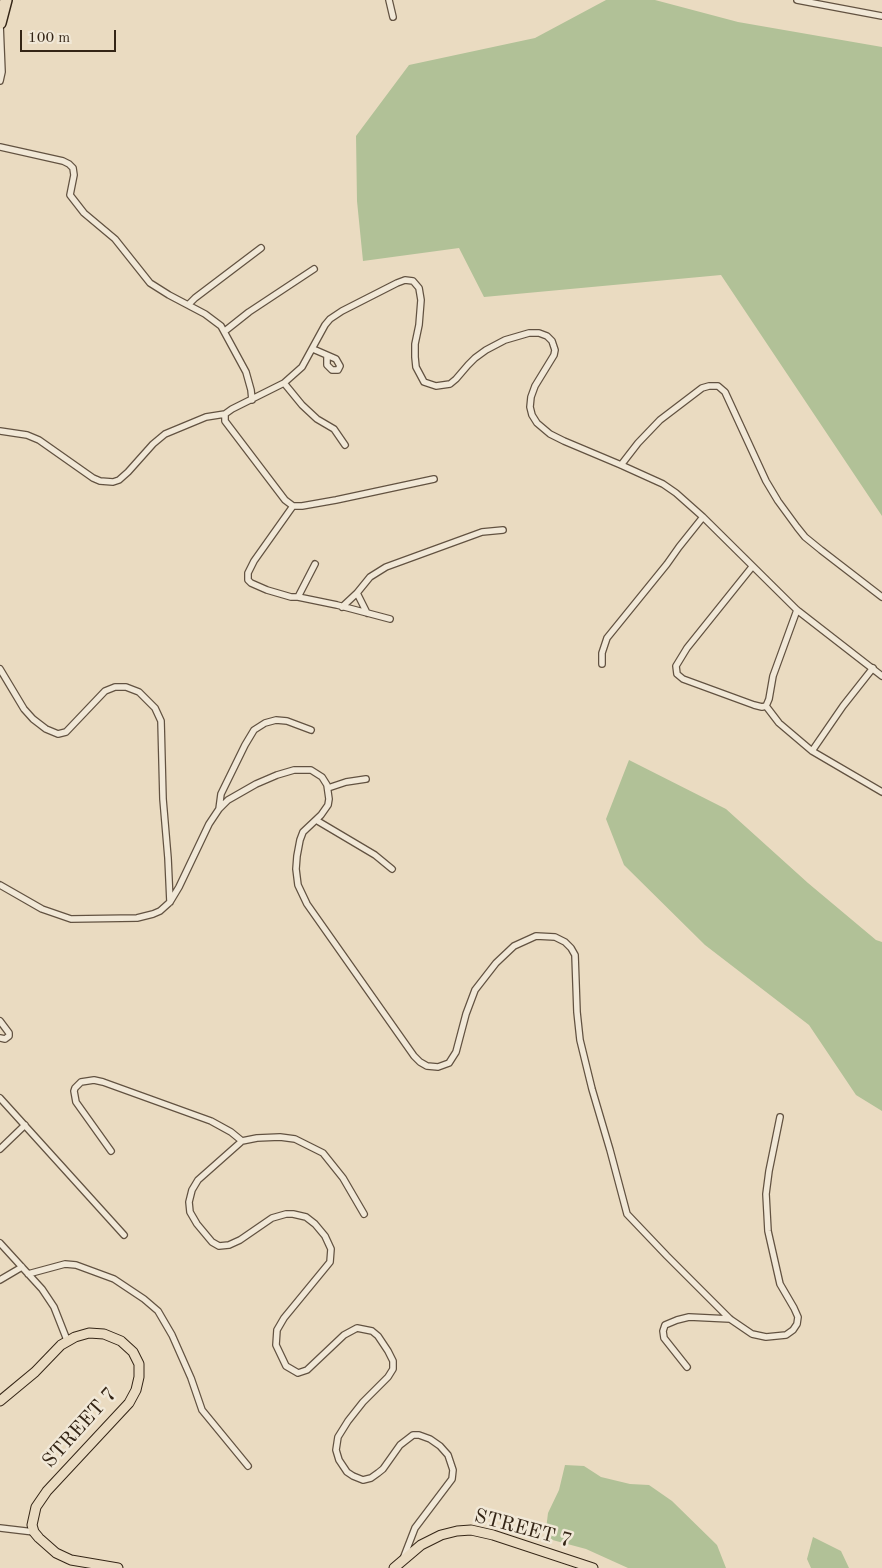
<!DOCTYPE html>
<html>
<head>
<meta charset="utf-8">
<style>
  body { margin:0 }
  #map { position:relative; width:882px; height:1568px; overflow:hidden; background:#eadbc1; font-family:"Old Standard TT",serif }
  canvas { display:block }
  .scale { position:absolute; left:20px; top:30px; width:96px; height:22px; box-sizing:border-box; border:2px solid #342516; border-top:0; padding-left:6px; font-size:15px; line-height:18px; white-space:nowrap; color:#342516; -webkit-text-stroke:4px #f1e8d7; paint-order:stroke }
</style>
</head>
<body>
<div id="map">
<canvas width="882" height="1568"></canvas>
<div class="scale">100 m</div>
</div>
<script>
const ctx = document.querySelector('canvas').getContext('2d');
ctx.lineJoin = 'round';
function fill(path, color) {
  ctx.fillStyle = color;
  ctx.fill(path, 'evenodd');
}
function poly(rows) {
  const path = new Path2D();
  for (const r of rows) {
    path.moveTo(r[0], r[1]);
    for (let i = 2; i < r.length; i += 2) path.lineTo(r[i], r[i + 1]);
  }
  return path;
}
function trace(path, color, width, dash) {
  ctx.strokeStyle = color;
  ctx.lineWidth = width;
  ctx.lineCap = dash ? 'butt' : 'round';
  ctx.setLineDash(dash || []);
  ctx.stroke(path);
}
function write(font, color, halo, rows, align = 'center') {
  ctx.font = font + ' "Old Standard TT",serif';
  ctx.lineWidth = 5;
  ctx.setLineDash([]);
  ctx.textBaseline = 'middle';
  ctx.strokeStyle = halo;
  ctx.fillStyle = color;
  for (const [text, x, y, turn = 0] of rows) {
    ctx.save();
    ctx.translate(x, y);
    ctx.rotate((+turn || 0) * Math.PI / 180);
    ctx.textAlign = isNaN(turn) ? turn : align;
    if (halo) ctx.strokeText(text, 0, 0);
    ctx.fillText(text, 0, 0);
    ctx.restore();
  }
}
const green = poly([
  [606,0,655,0,738,22,882,47,882,516,721,275,484,297,459,248,363,261,357,201,356,136,409,65,535,38],
  [629,760,726,809,808,883,876,940,882,942,882,1111,856,1095,809,1025,705,945,624,865,606,819],
  [565,1465,584,1466,601,1477,630,1484,649,1485,672,1501,717,1545,726,1568,628,1568,586,1549,545,1538,548,1513,559,1490],
  [813,1537,841,1551,849,1568,811,1568,807,1559]
]);
const street = poly([
  [389,0,393,17],
  [797,0,882,16],
  [0,24,2,72,0,81],
  [0,147,63,161,69,164,73,168,74,175,70,195,84,213,115,239,150,283,169,295,205,314,221,326,246,372,251,390,252,400],
  [188,305,195,298,261,248],
  [225,331,249,312,314,269],
  [313,349,336,359,340,366,338,370,332,370,327,365,327,356],
  [284,383,302,405,317,419,334,429,345,445],
  [225,414,225,421,285,500,293,506,302,506,336,500,434,479],
  [0,431,27,435,39,440,93,478,100,481,113,482,119,480,128,472,153,444,165,434,206,417,225,414,232,409,284,383,302,367,325,325,330,319,342,311,397,283,405,280,413,281,419,288,421,300,419,325,415,344,415,357,416,367,424,382,436,386,450,384,456,379,468,365,475,358,486,350,505,340,529,333,539,333,547,336,552,341,555,350,554,355,535,386,531,397,530,407,532,415,537,423,550,434,564,441,621,465,663,484,676,493,703,517,797,610,882,676],
  [621,465,638,443,660,420,702,388,709,386,718,386,725,392,766,481,778,501,797,527,805,537,821,550,882,597],
  [293,506,254,561,248,573,248,580,251,583,267,590,291,597,298,597,315,564],
  [752,567,687,648,676,666,677,674,683,679,754,705,762,707,766,706,769,699,773,676,797,610],
  [357,593,367,613],
  [298,597,337,605,390,619],
  [342,607,357,593,370,577,386,567,482,532,503,530],
  [602,664,602,653,607,638,667,564,679,547,703,517],
  [0,669,24,709,33,719,46,729,58,734,66,732,105,691,115,687,126,687,139,692,155,708,161,721,163,799,168,858,170,902],
  [766,706,779,723,812,751,882,792],
  [812,751,843,706,873,668],
  [328,788,346,782,366,779],
  [219,809,221,794,245,745,254,730,265,723,276,720,287,721,311,730],
  [316,820,375,855,392,869],
  [0,885,42,909,71,919,137,918,153,914,160,911,170,902,179,887,209,824,219,809,228,800,256,784,277,775,294,770,311,770,322,777,327,785,329,799,328,805,321,815,303,832,300,840,297,856,296,869,298,885,307,904,414,1056,420,1062,427,1066,438,1067,449,1063,456,1052,466,1014,475,990,496,963,514,946,536,936,555,937,565,942,571,948,575,955,577,1012,580,1040,592,1089,610,1150,627,1214,667,1256,730,1319,752,1334,766,1337,786,1335,793,1330,797,1324,798,1317,794,1308,780,1284,768,1231,766,1194,769,1171,780,1117],
  [0,1021,9,1033,9,1036,5,1039,0,1038],
  [0,1098,124,1235],
  [0,1149,25,1125],
  [111,1151,76,1102,74,1091,75,1088,81,1082,94,1080,103,1082,211,1121,231,1132,242,1141],
  [364,1214,343,1178,323,1153,295,1139,280,1137,257,1138,242,1141,198,1180,192,1190,189,1202,190,1212,197,1224,212,1242,219,1246,229,1245,240,1240,272,1218,286,1214,293,1214,306,1217,315,1224,325,1236,331,1249,330,1262,284,1318,277,1330,276,1345,286,1366,298,1373,307,1370,344,1335,357,1328,372,1331,378,1336,388,1351,393,1361,393,1369,388,1377,363,1402,348,1421,338,1437,336,1450,339,1460,347,1472,353,1476,363,1480,371,1478,378,1473,383,1469,400,1445,413,1435,419,1435,430,1439,440,1446,448,1455,453,1470,452,1479,415,1528,403,1559],
  [0,1243,42,1289,54,1307,67,1340],
  [28,1274,65,1264,76,1265,114,1279,144,1299,158,1311,172,1335,191,1378,202,1410,248,1466],
  [0,1280,22,1267],
  [687,1367,664,1338,663,1331,665,1325,677,1320,689,1317,730,1319],
  [0,1528,34,1532]
]);
const primary = poly([
  [0,1401,35,1372,61,1345,75,1337,89,1333,104,1334,121,1341,133,1352,139,1364,139,1377,136,1390,129,1403,47,1491,36,1507,32,1525,34,1532,39,1538,56,1553,71,1560,118,1568],
  [394,1568,421,1545,441,1535,457,1531,471,1530,493,1535,593,1568]
]);
const highway = poly([
  [0,23,6,0]
]);
const streetNames = [
  ["STREET 7",80,1428,-48],
  ["STREET 7",523,1529,15]
];
fill(green, '#b1c197');
trace(street, '#625241', 8);
trace(primary, '#342516', 11);
trace(highway, '#342516', 14);
trace(street, '#f1e8d7', 5.5);
trace(primary, '#eadbc1', 9);
trace(highway, '#eadbc1', 11);
write('20px', '#342516', '#f1e8d7', streetNames);
</script>
</body>
</html>
